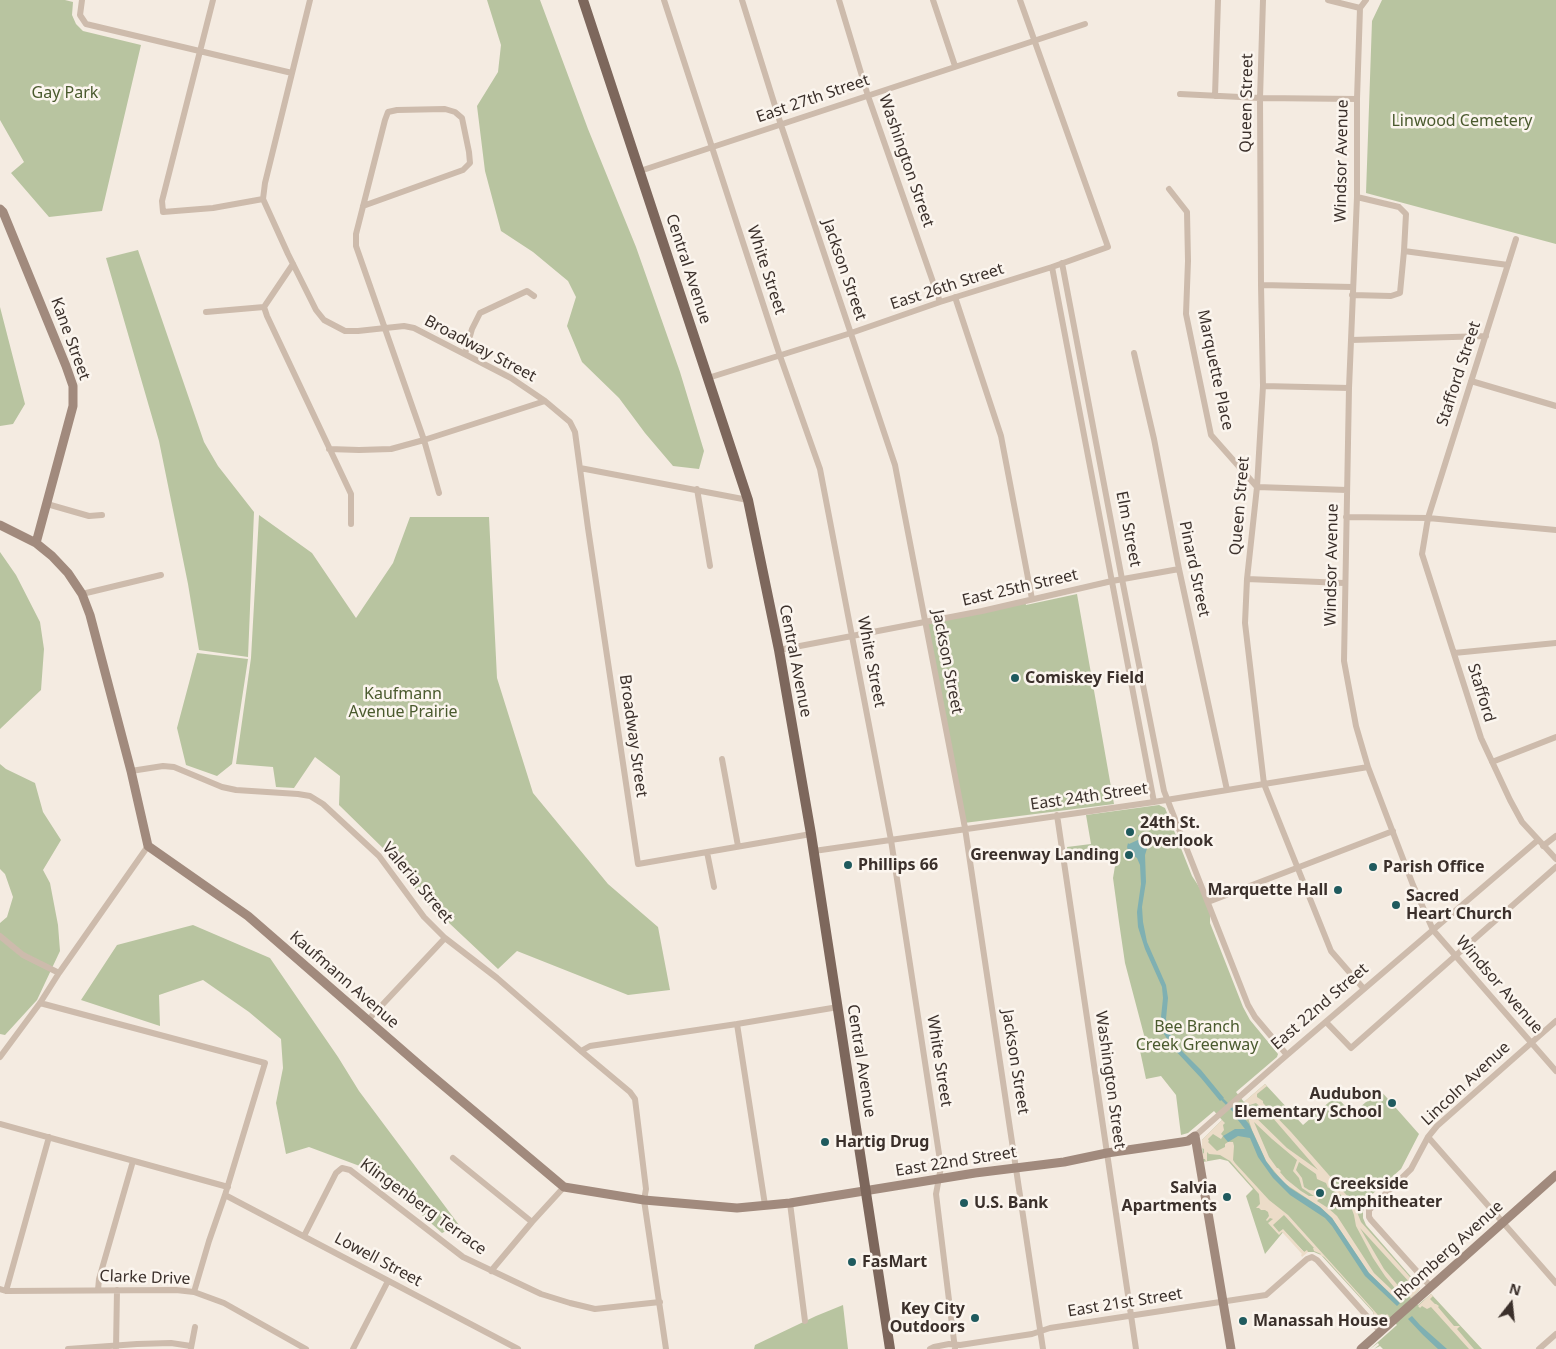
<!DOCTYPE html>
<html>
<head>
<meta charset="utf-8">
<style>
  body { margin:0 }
  #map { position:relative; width:1556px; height:1349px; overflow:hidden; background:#f4ebe1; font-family:"Noto Sans",sans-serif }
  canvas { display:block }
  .north { position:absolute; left:1486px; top:1279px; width:50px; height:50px; -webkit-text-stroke:4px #fbf5ee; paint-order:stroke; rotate:16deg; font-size:14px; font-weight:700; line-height:20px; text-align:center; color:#3b302b }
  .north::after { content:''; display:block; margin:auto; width:18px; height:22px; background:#3b302b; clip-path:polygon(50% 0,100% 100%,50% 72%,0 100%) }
</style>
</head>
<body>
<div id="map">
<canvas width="1556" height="1349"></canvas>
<div class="north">N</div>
</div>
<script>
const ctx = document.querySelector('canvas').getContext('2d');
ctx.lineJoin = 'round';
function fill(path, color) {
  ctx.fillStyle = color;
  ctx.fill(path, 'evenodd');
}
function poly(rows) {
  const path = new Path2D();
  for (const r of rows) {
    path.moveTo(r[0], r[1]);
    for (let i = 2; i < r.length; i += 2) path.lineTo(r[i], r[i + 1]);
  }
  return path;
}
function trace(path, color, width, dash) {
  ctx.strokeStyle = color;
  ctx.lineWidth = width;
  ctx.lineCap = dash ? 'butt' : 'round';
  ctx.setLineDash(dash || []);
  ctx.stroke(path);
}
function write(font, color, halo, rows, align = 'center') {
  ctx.font = font + ' "Noto Sans",sans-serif';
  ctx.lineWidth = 5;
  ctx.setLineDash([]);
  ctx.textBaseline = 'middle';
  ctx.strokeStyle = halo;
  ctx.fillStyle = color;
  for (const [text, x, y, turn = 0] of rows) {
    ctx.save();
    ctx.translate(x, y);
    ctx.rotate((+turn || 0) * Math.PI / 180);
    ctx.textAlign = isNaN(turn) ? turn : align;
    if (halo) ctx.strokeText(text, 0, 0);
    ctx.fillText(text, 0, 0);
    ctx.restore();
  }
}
const green = poly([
  [0,0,65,0,73,2,72,15,76,24,83,31,141,45,102,211,49,217,11,173,24,162,0,120],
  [487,0,540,0,588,129,636,247,680,372,704,451,699,469,673,466,645,433,619,398,582,362,567,326,576,297,568,281,533,252,501,231,485,171,477,106,498,72,501,45],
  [1382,0,1556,0,1556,244,1366,193,1372,21],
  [138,250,204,442,218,466,254,512,248,657,199,650,188,584,159,441,106,258],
  [0,307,25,404,13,424,0,426],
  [259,515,312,553,356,618,393,563,410,517,489,517,497,678,533,793,608,884,658,927,670,990,628,995,517,951,498,969,431,906,427,905,390,855,339,805,340,776,315,757,294,788,276,787,273,767,236,764,251,658],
  [0,552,16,575,40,622,44,649,41,690,0,729],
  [1077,594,1114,804,964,823,926,622,1025,601,1026,605],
  [197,653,248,659,232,764,217,776,186,765,177,728],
  [0,764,6,769,35,783,43,812,61,840,43,870,50,883,58,925,60,951,37,1000,5,1035,0,1034,0,923,7,917,13,897,5,874,0,869],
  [1159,805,1165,808,1192,876,1205,896,1210,910,1210,923,1243,1007,1250,1020,1278,1054,1277,1057,1236,1092,1244,1102,1265,1084,1303,1125,1336,1096,1352,1114,1380,1090,1419,1134,1401,1169,1361,1204,1362,1206,1365,1205,1363,1211,1363,1218,1366,1225,1420,1287,1419,1290,1411,1298,1418,1305,1431,1294,1482,1349,1383,1349,1380,1346,1374,1349,1379,1345,1378,1343,1370,1349,1397,1325,1389,1317,1382,1323,1379,1323,1374,1318,1373,1312,1321,1255,1314,1252,1304,1252,1284,1231,1265,1254,1246,1196,1253,1189,1228,1161,1220,1159,1203,1162,1202,1140,1222,1120,1214,1111,1188,1133,1181,1135,1176,1095,1161,1076,1146,1079,1139,1046,1143,1041,1144,1035,1125,963,1119,922,1113,878,1115,866,1114,853,1069,861,1067,847,1091,844,1086,815],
  [193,925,270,958,338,1057,359,1091,459,1225,442,1233,373,1171,309,1147,286,1154,276,1103,283,1068,281,1039,249,1012,203,980,159,995,160,1026,81,1000,117,945],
  [843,1305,848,1349,754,1349,755,1345,816,1316]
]);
const plaza = poly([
  [1265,1084,1267,1086,1257,1094,1257,1097,1263,1101,1263,1103,1291,1132,1350,1199,1356,1208,1363,1203,1364,1205,1357,1212,1361,1222,1417,1285,1418,1284,1420,1287,1419,1290,1411,1298,1408,1295,1410,1294,1409,1290,1412,1285,1360,1228,1384,1269,1407,1296,1400,1303,1369,1273,1332,1218,1320,1207,1284,1183,1266,1161,1252,1130,1248,1118,1242,1108,1244,1106,1287,1148,1318,1170,1272,1117,1256,1103,1250,1105,1244,1102],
  [1254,1122,1272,1139,1297,1160,1293,1171,1299,1178,1302,1188,1314,1196,1309,1196,1301,1191,1286,1179,1280,1172,1281,1171,1278,1168,1277,1168,1269,1157],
  [1299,1162,1316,1174,1317,1179,1326,1183,1328,1188,1332,1186,1334,1191,1339,1195,1340,1194,1351,1207,1354,1215,1356,1226,1373,1258,1385,1276,1402,1297,1400,1296,1394,1289,1392,1290,1374,1273,1337,1216,1328,1208,1317,1201,1319,1199,1322,1199,1323,1193,1320,1191,1309,1190,1304,1187,1302,1178,1296,1170],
  [1222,1120,1225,1123,1223,1125,1224,1130,1221,1134,1223,1136,1221,1139,1213,1134,1208,1139,1209,1141,1208,1142,1217,1151,1225,1147,1225,1144,1228,1142,1233,1142,1234,1146,1233,1160,1235,1163,1269,1200,1288,1215,1378,1315,1382,1314,1385,1316,1387,1314,1389,1316,1382,1323,1378,1322,1374,1317,1373,1311,1324,1257,1320,1255,1321,1254,1314,1251,1313,1248,1314,1248,1284,1215,1273,1225,1279,1232,1283,1229,1304,1252,1307,1250,1308,1252,1302,1257,1301,1255,1302,1254,1282,1232,1279,1235,1268,1223,1273,1219,1270,1218,1267,1221,1266,1220,1269,1216,1268,1212,1265,1210,1261,1210,1259,1208,1256,1208,1260,1204,1259,1194,1230,1161,1220,1155,1209,1154,1207,1152,1207,1161,1206,1162,1205,1159,1203,1159,1202,1154,1204,1153,1204,1149,1202,1148,1202,1140],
  [1431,1294,1433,1296,1430,1299,1435,1304,1436,1304,1439,1306,1438,1307,1454,1326,1460,1326,1457,1329,1474,1349,1469,1349,1431,1307,1427,1309,1422,1306,1420,1308,1418,1306]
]);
const water = poly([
  [1138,835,1146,837,1149,842,1145,855,1146,882,1142,907,1143,922,1147,942,1166,985,1168,998,1166,1019,1169,1032,1177,1046,1201,1070,1224,1098,1220,1101,1201,1078,1173,1048,1164,1034,1161,1017,1163,998,1162,987,1145,949,1138,927,1137,912,1141,884,1140,865,1137,858,1129,853,1127,847,1128,843,1129,844,1140,839],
  [1238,1111,1249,1124,1266,1161,1274,1172,1290,1188,1320,1207,1332,1218,1369,1273,1400,1303,1397,1306,1365,1276,1332,1226,1325,1218,1290,1195,1273,1178,1258,1157,1250,1138,1238,1136,1228,1142,1223,1136,1235,1129,1245,1129,1234,1115],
  [1412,1316,1420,1325,1447,1349,1438,1349,1423,1335,1408,1319]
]);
const stream = poly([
  [1221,1098,1237,1114]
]);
const street = poly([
  [82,0,80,15,86,24,292,73],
  [213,0,162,201,163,212,213,208,263,199],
  [310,0,265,183,263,199,288,254,316,310,324,320,345,331,358,331,404,326,414,328,511,378,545,401,570,422,575,432,588,528,638,864,811,834],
  [664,0,780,356,820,469,891,840,941,1167,936,1194,955,1349],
  [742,0,781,125,895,465,965,828,1043,1349],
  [839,0,868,96,940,302],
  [933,0,955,66],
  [1263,0,1260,98,1261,285,1263,386,1257,487,1247,579,1245,623,1264,784,1331,951,1364,989],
  [1328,0,1360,8],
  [1366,0,1360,8,1357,99,1357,197,1349,388,1344,661,1356,726,1368,767,1413,885,1433,930,1556,1071],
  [1180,94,1260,98,1357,99],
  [1215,96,1218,0],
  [640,171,1085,24],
  [1169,189,1187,212,1188,261,1186,314,1211,435,1257,487,1347,490],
  [1357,197,1399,207,1406,214,1404,251,1508,265],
  [363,206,463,170,470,163,469,152,462,118,455,112,445,109,397,110,388,112,385,120,356,234,356,246,424,440,439,493],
  [1516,239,1428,518,1422,554,1481,738,1510,800,1522,822,1556,859],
  [1062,263,1122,579,1164,791,1248,1005,1255,1017,1287,1055],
  [293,264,264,307,267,316,351,494,351,524],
  [1052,267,1154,802],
  [1261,285,1352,287],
  [1352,295,1391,296,1400,293,1404,251],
  [955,297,1001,436,1032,599],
  [206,312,264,307],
  [1351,340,1486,336],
  [1134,353,1154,439,1179,569,1227,790],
  [465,354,472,329,480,313,527,291,534,296],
  [708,378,851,333,940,302,1052,267,1108,247,1020,0],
  [1471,381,1556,406],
  [1263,386,1349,388],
  [329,449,359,450,391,449,424,440,545,401],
  [580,468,748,500],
  [697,489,710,566],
  [47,504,89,516,102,515],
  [1346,517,1428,518,1556,530],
  [1247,579,1344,583],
  [82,594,161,575],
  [779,650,982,611,1112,581,1179,569],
  [1454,653,1556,643],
  [722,759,738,846],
  [1492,762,1556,737],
  [131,771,163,766,174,767,222,787,236,790,298,794,310,796,323,804,379,856,424,917,445,938,497,978,581,1051,630,1092,635,1099,646,1189,644,1200,666,1349],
  [1057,815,1136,1349],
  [1543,846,1556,836],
  [814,851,1154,802,1368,767],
  [707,852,714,887],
  [1208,902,1393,831],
  [0,936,23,955,59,973],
  [40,1003,265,1063,225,1195,209,1241,194,1292],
  [368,1020,445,938],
  [1326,1022,1351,1048,1556,867],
  [737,1024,765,1205],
  [581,1051,590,1046,737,1024,838,1007],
  [0,1057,40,1003,59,973,148,846],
  [0,1124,228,1187],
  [1195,1136,1280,1061,1538,840],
  [1428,1137,1556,1283],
  [453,1158,532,1222],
  [225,1195,518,1349],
  [790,1203,805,1321],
  [304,1236,336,1173,342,1168,350,1170,463,1257,541,1294,570,1303,595,1309,660,1302],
  [491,1271,532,1222,564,1187],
  [1431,1287,1371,1220,1369,1217,1369,1210,1411,1169,1428,1137,1437,1126,1556,1021],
  [0,1289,6,1291,176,1290,194,1292,224,1303,306,1349],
  [98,1290,99,1279,133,1161],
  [6,1291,49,1137],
  [191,1348,195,1327],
  [68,1349,137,1344,171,1343,191,1346],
  [116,1349,117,1290],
  [353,1349,388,1281],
  [930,1349,934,1347,949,1344,960,1345,1032,1334,1050,1328,1266,1295,1307,1259,1312,1257,1317,1260,1381,1332],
  [1539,1349,1556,1334]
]);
const secondary = poly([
  [0,209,3,212,66,366,73,386,73,406,36,543],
  [0,525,36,543,52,556,68,573,82,594,90,615,131,771,148,846,248,916,425,1070,564,1187,644,1200,737,1208,790,1203,975,1173,1064,1162,1107,1153,1182,1142,1188,1141,1195,1136,1231,1349],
  [1361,1349,1556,1175]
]);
const primary = poly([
  [583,0,748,500,779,650,811,834,890,1349]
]);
const markers = [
  [1015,678,5,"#1f5a5e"],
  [1130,832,5,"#1f5a5e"],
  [1129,855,5,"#1f5a5e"],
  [848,865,5,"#1f5a5e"],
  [1373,867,5,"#1f5a5e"],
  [1338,890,5,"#1f5a5e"],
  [1396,905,5,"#1f5a5e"],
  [1392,1103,5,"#1f5a5e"],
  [825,1142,5,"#1f5a5e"],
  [1320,1193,5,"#1f5a5e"],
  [1227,1197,5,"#1f5a5e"],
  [964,1203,5,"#1f5a5e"],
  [852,1262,5,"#1f5a5e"],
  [975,1318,5,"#1f5a5e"],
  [1243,1321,5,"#1f5a5e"]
];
const parkNames = [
  ["Gay Park",65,93],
  ["Linwood Cemetery",1462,121],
  ["Kaufmann",403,694],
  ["Avenue Prairie",403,712],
  ["Bee Branch",1197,1027],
  ["Creek Greenway",1197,1045]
];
const streetNames = [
  ["East 27th Street",813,99,-19],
  ["Queen Street",1247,103,-89],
  ["Washington Street",906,161,71],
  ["Windsor Avenue",1342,161,-89],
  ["Central Avenue",688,269,72],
  ["White Street",766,270,72],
  ["Jackson Street",844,270,71],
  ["East 26th Street",947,287,-18],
  ["Kane Street",70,339,70],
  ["Broadway Street",480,349,28],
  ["Marquette Place",1215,370,78],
  ["Stafford Street",1459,374,-72],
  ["Queen Street",1240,506,-85],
  ["Elm Street",1128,529,79],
  ["Windsor Avenue",1332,565,-89],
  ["Pinard Street",1194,569,78],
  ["East 25th Street",1020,588,-13],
  ["Central Avenue",795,661,79],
  ["White Street",871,662,79],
  ["Jackson Street",947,662,79],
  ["Stafford",1481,693,73],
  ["Broadway Street",633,736,82],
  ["East 24th Street",1089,797,-8],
  ["Valeria Street",417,883,50],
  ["Kaufmann Avenue",344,980,41],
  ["Windsor Avenue",1499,985,49],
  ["East 22nd Street",1320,1007,-41],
  ["Central Avenue",861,1061,81],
  ["White Street",939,1061,81],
  ["Jackson Street",1015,1062,81],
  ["Washington Street",1110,1080,82],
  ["Lincoln Avenue",1466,1084,-43],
  ["East 22nd Street",956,1162,-9],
  ["Klingenberg Terrace",423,1207,36],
  ["Rhomberg Avenue",1449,1251,-42],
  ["Lowell Street",378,1260,28],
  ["Clarke Drive",145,1278,2],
  ["East 21st Street",1125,1303,-9]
];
const poiNames = [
  ["Comiskey Field",1025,678],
  ["24th St.",1140,823],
  ["Overlook",1140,841],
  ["Greenway Landing",1119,855,"right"],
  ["Phillips 66",858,865],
  ["Parish Office",1383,867],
  ["Marquette Hall",1328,890,"right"],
  ["Sacred",1406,896],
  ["Heart Church",1406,914],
  ["Audubon",1382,1094,"right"],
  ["Elementary School",1382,1112,"right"],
  ["Hartig Drug",835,1142],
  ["Creekside",1330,1184],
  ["Amphitheater",1330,1202],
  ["Salvia",1217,1188,"right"],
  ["Apartments",1217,1206,"right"],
  ["U.S. Bank",974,1203],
  ["FasMart",862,1262],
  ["Key City",965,1309,"right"],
  ["Outdoors",965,1327,"right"],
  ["Manassah House",1253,1321]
];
fill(green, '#b8c4a0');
fill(plaza, '#ecdcc8');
fill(water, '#7fb0b2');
trace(stream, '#7fb0b2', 2.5);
trace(street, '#cdbbac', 6);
trace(secondary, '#a18a7d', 9);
trace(primary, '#7d675c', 10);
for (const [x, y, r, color] of markers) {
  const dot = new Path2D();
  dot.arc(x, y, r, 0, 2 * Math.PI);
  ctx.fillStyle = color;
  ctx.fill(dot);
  trace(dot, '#fbf5ee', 2);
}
write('16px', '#4a5a2e', '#fbf5ee', parkNames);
write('16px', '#3b302b', '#fbf5ee', streetNames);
write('bold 16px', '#3b302b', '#fbf5ee', poiNames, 'left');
</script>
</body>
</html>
